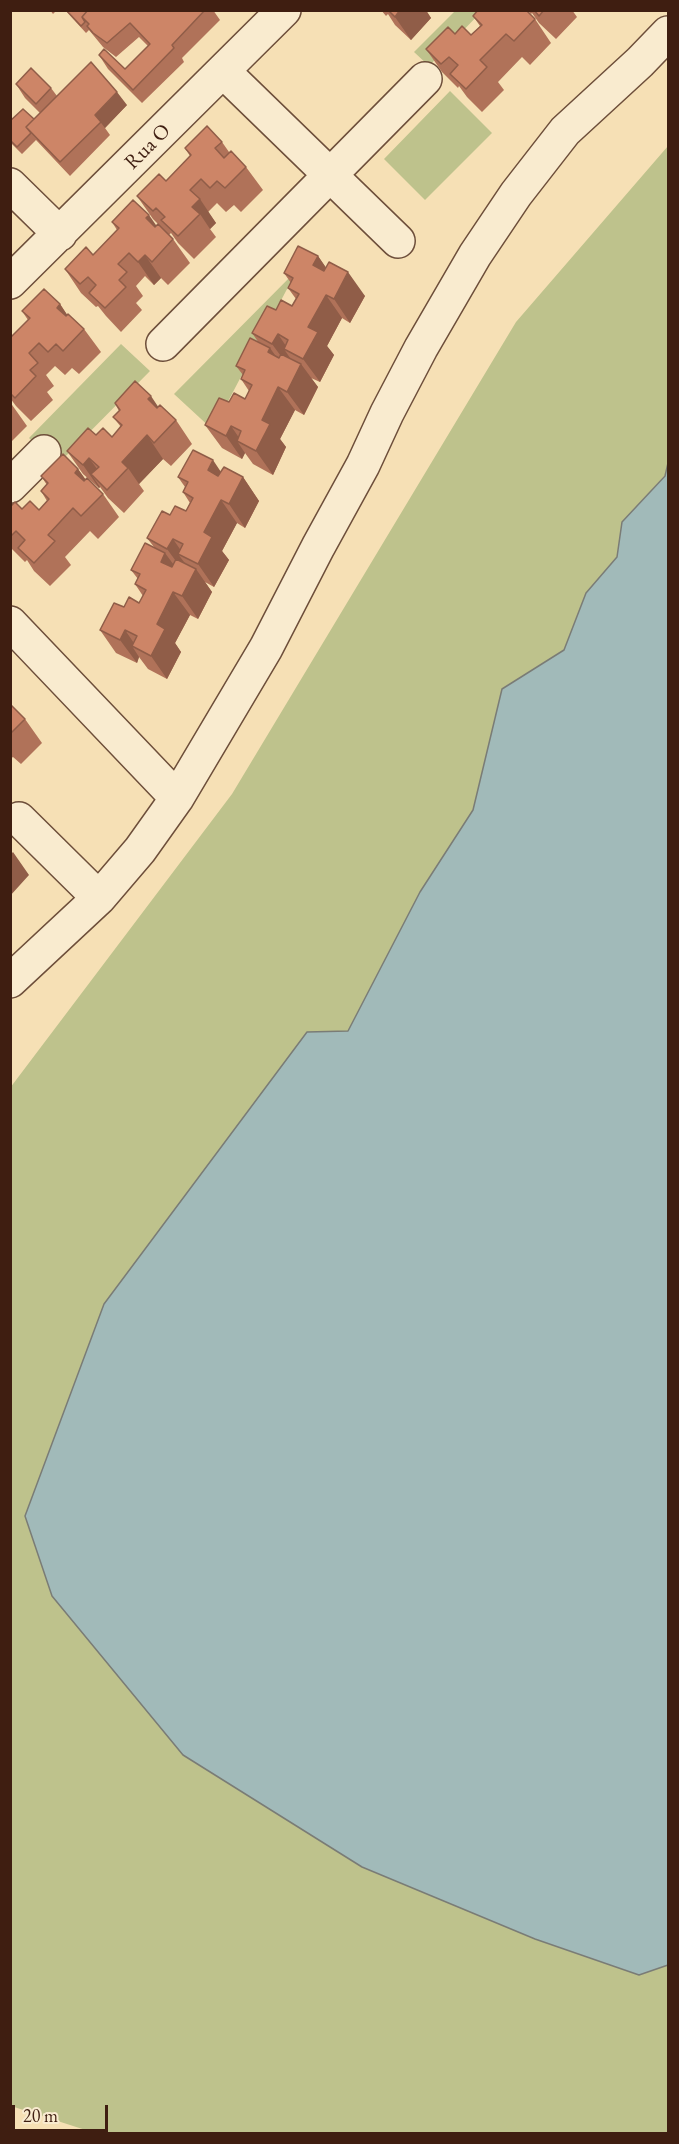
<!DOCTYPE html>
<html>
<head>
<meta charset="utf-8">
<style>
  body { margin:0 }
  #map { position:relative; width:679px; height:2144px; overflow:hidden; background:#f6e0b5; font-family:"EB Garamond",serif }
  canvas { display:block }
  .frame { position:absolute; inset:0; border:12px solid #3f1e11; pointer-events:none }
  .scale { position:absolute; left:12px; top:2105px; width:96px; height:27px; box-sizing:border-box; border:3px solid #3f1e11; border-top:0; padding-left:8px; font-size:18px; line-height:21px; white-space:nowrap; color:#3f1e11; -webkit-text-stroke:4px #f9ebcf; paint-order:stroke }
</style>
</head>
<body>
<div id="map">
<canvas width="679" height="2144"></canvas>
<div class="frame"></div>
<div class="scale">20 m</div>
</div>
<script>
const ctx = document.querySelector('canvas').getContext('2d');
ctx.lineJoin = 'round';
function fill(path, color) {
  ctx.fillStyle = color;
  ctx.fill(path, 'evenodd');
}
function poly(rows) {
  const path = new Path2D();
  for (const r of rows) {
    path.moveTo(r[0], r[1]);
    for (let i = 2; i < r.length; i += 2) path.lineTo(r[i], r[i + 1]);
  }
  return path;
}
function trace(path, color, width, dash) {
  ctx.strokeStyle = color;
  ctx.lineWidth = width;
  ctx.lineCap = dash ? 'butt' : 'round';
  ctx.setLineDash(dash || []);
  ctx.stroke(path);
}
function write(font, color, halo, rows, align = 'center') {
  ctx.font = font + ' "EB Garamond",serif';
  ctx.lineWidth = 5;
  ctx.setLineDash([]);
  ctx.textBaseline = 'middle';
  ctx.strokeStyle = halo;
  ctx.fillStyle = color;
  for (const [text, x, y, turn = 0] of rows) {
    ctx.save();
    ctx.translate(x, y);
    ctx.rotate((+turn || 0) * Math.PI / 180);
    ctx.textAlign = isNaN(turn) ? turn : align;
    if (halo) ctx.strokeText(text, 0, 0);
    ctx.fillText(text, 0, 0);
    ctx.restore();
  }
}
const green = poly([
  [455,11,482,11,429,66,414,52],
  [450,91,492,133,425,200,384,159],
  [668,146,668,463,665,475,623,522,617,557,586,593,564,650,502,689,474,810,420,892,348,1031,535,1939,639,1975,668,1965,668,2133,98,2134,11,2106,10,1088,232,794,516,322],
  [297,270,213,430,174,394],
  [121,344,150,371,57,465,29,438]
]);
const water = poly([
  [668,463,668,1965,639,1975,535,1939,362,1867,183,1755,52,1596,25,1516,104,1304,307,1032,348,1031,420,892,473,810,502,689,564,650,586,593,617,557,622,522,665,476,668,463]
]);
const street = poly([
  [224,72,398,241],
  [10,185,60,234],
  [10,282,284,10],
  [163,344,425,79],
  [10,486,44,452],
  [10,623,177,798],
  [19,819,99,898],
  [10,981,99,898,140,850,177,798,266,648,318,547,363,465,387,413,421,348,475,255,516,194,565,131,640,62,668,33]
]);
const wall = poly([
  [50,10,57,10,53,14],
  [65,10,213,10,220,20,182,58,184,62,142,103,108,69,99,55,125,69,148,46,139,37,116,57,103,47,89,30,86,33],
  [381,10,427,10,426,11,431,18,411,40,395,25,388,14,386,16],
  [527,10,572,10,577,17,556,39,539,23,532,13,531,14],
  [473,16,535,19,551,43,530,65,522,57,498,82,504,90,482,112,467,97,459,86,458,88,442,72,426,49,455,34,471,35,480,26],
  [16,84,51,88,57,96,127,105,105,128,110,135,70,176,36,140,22,154,10,142,10,121,34,119,40,113,25,98],
  [222,142,229,152,246,167,263,190,241,212,234,205,226,212,217,203,208,212,216,223,210,229,216,237,194,259,178,243,171,233,169,235,153,219,137,196,166,181,190,156,185,148],
  [112,222,156,226,173,239,190,263,168,285,161,278,154,285,145,276,136,286,143,296,136,303,142,310,121,332,106,316,98,306,96,307,81,293,65,269,93,255,117,230],
  [318,256,326,268,365,296,350,323,342,318,327,346,334,355,320,382,311,378,318,387,304,415,295,410,280,439,286,447,273,475,253,464,245,453,242,459,222,448,205,425,229,402,245,399,249,391,241,379,243,375,236,366,259,343,252,333,276,310,292,306,296,299,288,288,291,283,284,273],
  [60,304,67,315,84,329,101,352,79,374,72,368,65,375,55,366,46,375,54,386,47,392,53,400,31,421,16,406,10,398,10,338,28,320,22,311],
  [10,402,27,426,10,443],
  [115,403,158,407,176,420,192,444,171,466,163,459,139,484,144,491,124,513,108,498,100,487,99,488,83,474,67,451,96,435,112,437,121,427,113,417,119,411],
  [78,469,86,480,103,494,119,517,98,539,90,531,65,557,71,565,50,586,34,571,27,560,25,562,10,547,10,507,22,509,39,510,47,501,41,491,47,485,41,476],
  [221,472,243,477,259,501,245,528,237,523,222,551,229,560,214,587,205,582,212,592,198,619,190,615,175,643,181,652,167,679,148,669,139,657,137,663,116,653,100,630,124,607,139,603,143,596,135,584,138,579,131,570,154,547,147,538,170,515,186,511,190,503,183,492,185,487,178,477],
  [10,704,25,719,42,743,21,764,13,757,10,759]
]);
const shadedWall = poly([
  [400,10,426,10,431,18,411,40,395,17],
  [117,92,127,105,105,128,95,115],
  [200,199,216,223,210,229,200,214,192,207],
  [149,215,165,238,146,218],
  [145,255,161,278,154,285,138,262],
  [318,256,334,279,313,265],
  [348,272,365,296,350,323,334,299],
  [326,295,342,318,327,346,334,355,320,382,303,359,308,327],
  [60,304,76,328,57,308],
  [278,334,290,352,284,349,292,361,289,367,272,344],
  [270,348,287,372,268,352],
  [301,364,318,387,304,415,287,392],
  [278,387,295,410,280,439,286,447,273,475,256,451,262,420],
  [151,396,167,420,148,399],
  [231,426,244,445,237,441,245,453,242,459,226,436],
  [147,435,163,459,139,484,128,468,122,462],
  [89,458,106,481,91,474,100,487,99,488,83,465],
  [213,460,229,484,208,470],
  [78,469,95,493,75,473],
  [243,477,259,501,245,528,229,504],
  [221,500,237,523,222,551,229,560,214,587,198,564,204,532],
  [173,539,186,558,178,554,187,566,184,572,167,549],
  [165,553,182,576,161,562],
  [196,569,212,592,198,619,182,596],
  [173,592,190,615,175,643,181,652,167,679,151,656,157,624],
  [125,630,138,649,132,646,139,657,137,663,120,640],
  [13,852,29,875,10,896,10,855]
]);
const building = poly([
  [66,10,88,10,82,17,85,22,81,26,66,10],
  [88,10,205,10,172,45,174,48,133,90,99,55,104,49,125,69,150,44,130,23,107,43,93,33,87,26,89,24,82,17,88,10],
  [388,10,400,10,395,17,388,10],
  [478,10,526,10,535,19,514,41,506,34,480,60,487,67,466,89,450,74,458,65,449,57,441,64,426,49,448,27,455,34,462,26,471,35,482,25,473,16,478,10],
  [534,10,544,10,539,16,534,10],
  [91,62,117,92,95,115,101,122,60,162,26,127,91,62],
  [31,68,51,88,36,104,16,84,31,68],
  [23,109,34,119,26,127,31,133,17,147,10,140,10,121,23,109],
  [207,126,222,142,215,148,224,158,231,151,246,167,225,188,217,181,210,188,201,179,190,190,200,199,192,207,200,214,178,236,161,220,165,217,156,208,153,211,137,196,159,174,166,181,191,155,185,148,207,126],
  [133,200,149,215,146,218,155,227,158,224,173,239,152,262,145,255,138,262,129,253,118,264,127,272,119,280,126,287,105,308,89,293,96,285,88,277,80,284,65,269,86,247,93,255,119,228,112,222,133,200],
  [298,246,318,256,313,265,324,271,329,262,348,272,334,299,326,295,308,327,318,332,303,359,284,349,288,340,278,334,272,344,252,333,267,306,276,310,281,300,292,306,299,294,288,288,293,278,284,273,298,246],
  [44,289,60,304,57,308,66,316,68,314,84,329,63,351,56,344,48,352,39,343,29,353,38,363,30,370,36,376,15,398,10,393,10,338,30,318,22,311,44,289],
  [250,338,270,348,268,352,279,358,281,354,301,364,287,392,278,387,262,420,270,424,256,451,237,441,241,431,231,426,226,436,205,425,219,398,229,402,234,393,245,399,252,385,241,379,245,370,236,366,250,338],
  [135,381,151,396,148,399,157,408,160,405,176,420,154,443,147,435,122,462,128,468,107,490,91,474,99,467,89,458,83,465,67,451,88,428,96,435,103,428,112,437,122,425,113,417,120,410,115,403,135,381],
  [193,450,213,460,208,470,218,476,224,467,243,477,229,504,221,500,204,532,212,537,198,564,178,554,183,544,173,539,167,549,147,538,162,511,170,515,175,506,186,511,193,498,183,492,188,482,178,477,193,450],
  [63,454,78,469,75,473,84,481,87,478,103,494,81,516,73,508,48,535,55,541,34,563,18,548,25,540,16,531,10,537,10,507,15,502,22,509,30,501,39,510,49,499,41,491,48,483,41,476,63,454],
  [145,543,165,553,161,562,172,567,176,559,196,569,182,596,173,592,157,624,165,629,151,656,132,646,137,636,125,630,120,640,100,630,114,603,124,607,129,597,139,603,146,590,135,584,140,574,131,570,145,543],
  [10,704,25,719,10,734,10,704]
]);
const streetNames = [
  ["Rua O",148,147,-45]
];
fill(green, '#bec28c');
fill(water, '#a1bab9');
trace(water, '#7a7c76', 1.5);
trace(street, '#6d4e3a', 36);
trace(street, '#f9ebcf', 33);
fill(wall, '#b07259');
fill(shadedWall, '#905d48');
fill(building, '#cd8567');
trace(building, '#905d48', 1.5);
write('21px', '#3f1e11', '#f9ebcf', streetNames);
</script>
</body>
</html>
